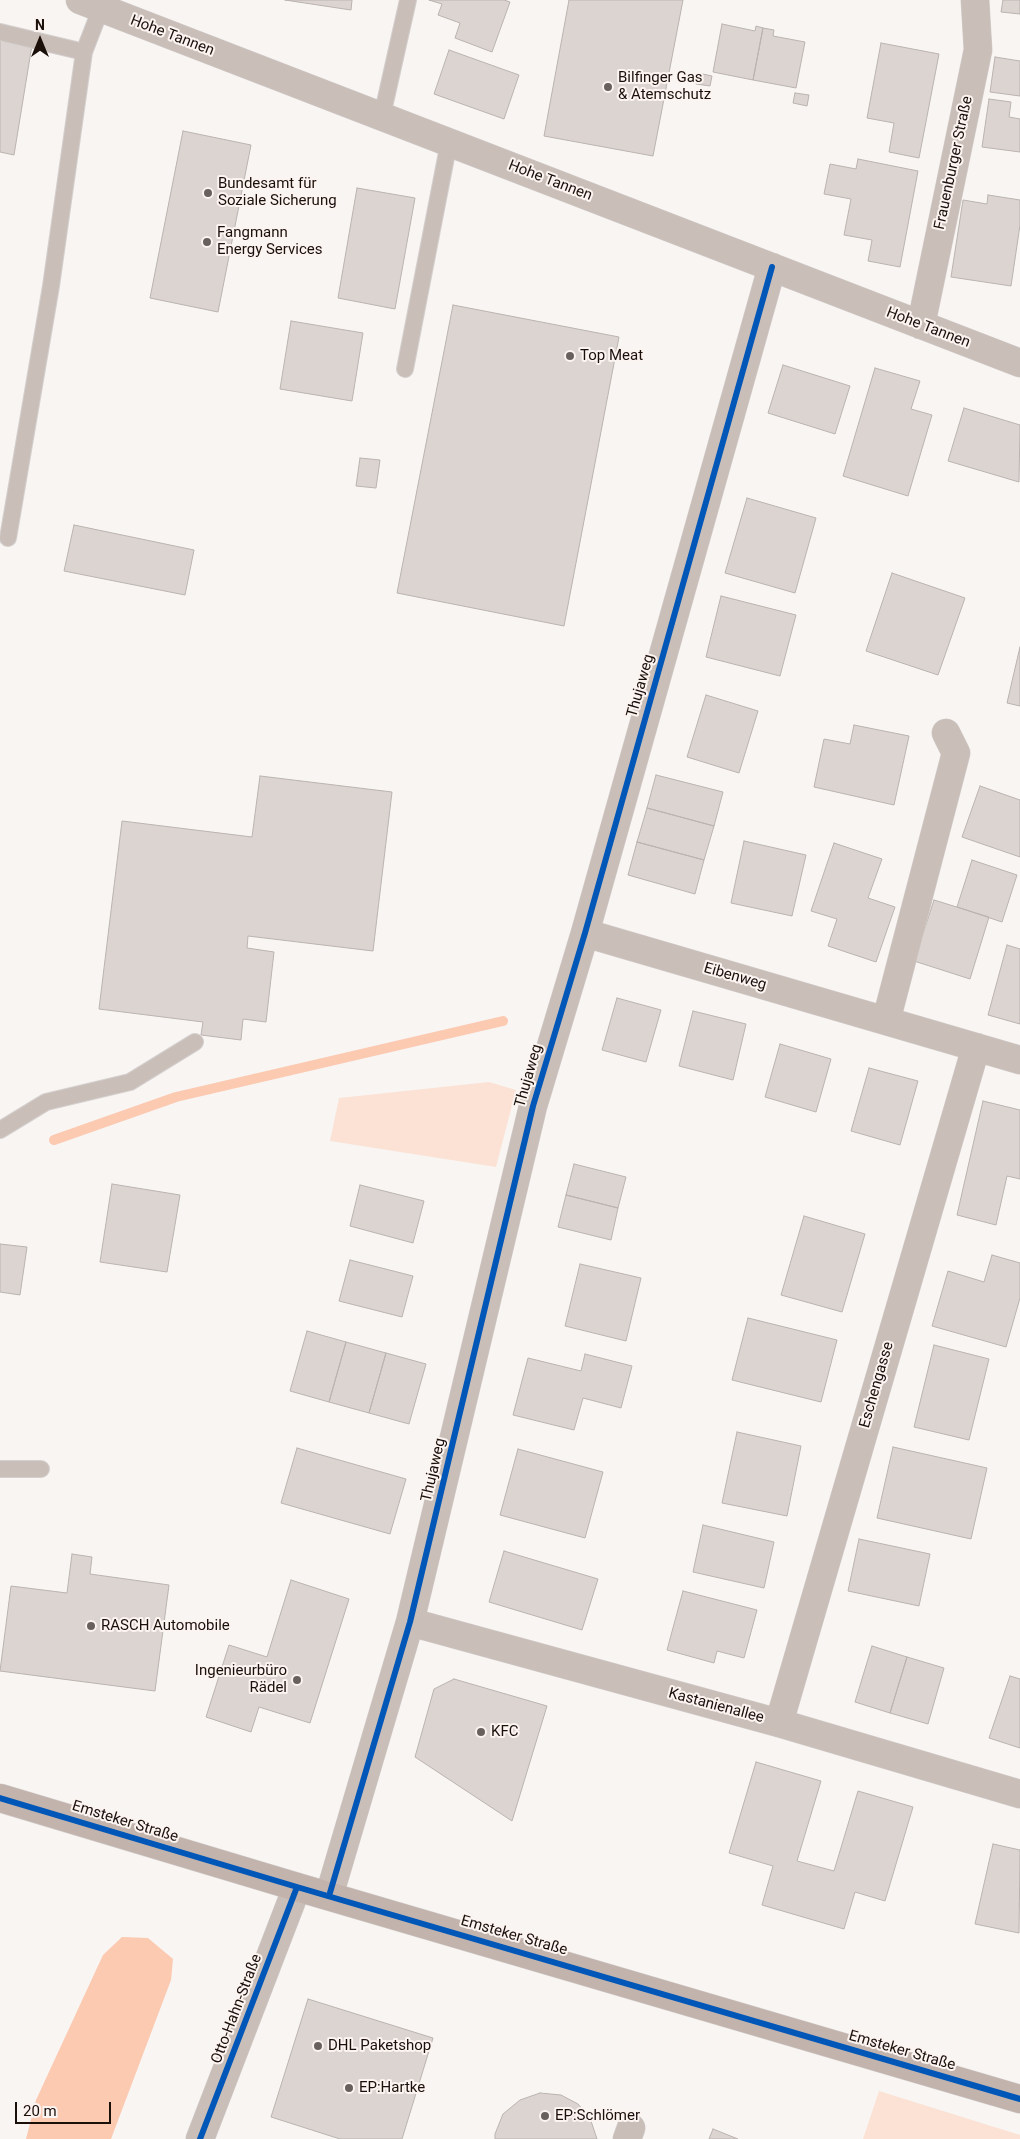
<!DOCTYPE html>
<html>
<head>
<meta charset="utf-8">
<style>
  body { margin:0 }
  #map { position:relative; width:1020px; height:2139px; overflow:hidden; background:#f8f5f3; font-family:Roboto,sans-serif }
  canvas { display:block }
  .north { position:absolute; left:15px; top:15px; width:50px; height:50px; -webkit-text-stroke:4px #fbf4f0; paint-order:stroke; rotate:0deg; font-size:14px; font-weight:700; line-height:20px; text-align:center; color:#1b0f0a }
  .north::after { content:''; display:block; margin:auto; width:18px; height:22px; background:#1b0f0a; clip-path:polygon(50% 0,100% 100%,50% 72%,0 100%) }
  .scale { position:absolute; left:15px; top:2102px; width:96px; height:22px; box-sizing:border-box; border:2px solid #1b0f0a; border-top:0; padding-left:6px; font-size:15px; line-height:18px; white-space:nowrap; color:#1b0f0a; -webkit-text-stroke:4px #fbf4f0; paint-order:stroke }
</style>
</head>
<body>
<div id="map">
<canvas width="1020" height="2139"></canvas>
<div class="north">N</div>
<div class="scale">20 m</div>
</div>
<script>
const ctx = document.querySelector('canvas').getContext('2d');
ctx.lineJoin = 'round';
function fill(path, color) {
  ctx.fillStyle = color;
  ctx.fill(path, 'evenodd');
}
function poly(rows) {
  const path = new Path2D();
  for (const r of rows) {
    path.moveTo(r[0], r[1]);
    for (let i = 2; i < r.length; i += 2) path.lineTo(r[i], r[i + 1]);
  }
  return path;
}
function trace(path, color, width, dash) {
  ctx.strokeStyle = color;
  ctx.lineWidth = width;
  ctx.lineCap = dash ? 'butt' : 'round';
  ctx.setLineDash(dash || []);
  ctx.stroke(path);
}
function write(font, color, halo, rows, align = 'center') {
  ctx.font = font + ' Roboto,sans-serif';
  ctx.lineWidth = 4;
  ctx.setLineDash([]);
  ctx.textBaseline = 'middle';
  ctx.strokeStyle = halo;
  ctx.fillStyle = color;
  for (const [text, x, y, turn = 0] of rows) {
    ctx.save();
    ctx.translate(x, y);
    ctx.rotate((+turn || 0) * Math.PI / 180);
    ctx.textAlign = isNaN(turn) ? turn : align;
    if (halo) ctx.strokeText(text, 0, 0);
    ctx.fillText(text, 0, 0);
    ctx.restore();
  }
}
const green = poly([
  [489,1082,516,1090,496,1167,330,1141,339,1098],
  [879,2091,1020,2135,1020,2139,863,2139]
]);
const water = poly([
  [122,1937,148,1938,173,1959,171,1980,111,2139,26,2139,36,2100,103,1955]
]);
const stream = poly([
  [54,1140,176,1097,503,1021]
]);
const building = poly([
  [285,0,352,0,351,10,285,0],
  [429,0,504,0,510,2,492,52,455,38,460,23,438,15,442,4,429,0],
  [569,0,683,0,653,156,544,136,569,0],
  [1003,0,1020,0,1020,14,1001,12,1003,0],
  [722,24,755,31,756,26,763,28,753,80,713,72,722,24],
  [763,28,774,30,773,36,805,42,796,88,753,80,763,28],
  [0,40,32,45,14,155,0,152,0,40],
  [881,43,939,54,919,158,889,152,894,123,867,118,881,43],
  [449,50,519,75,504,119,434,94,449,50],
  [995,57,1020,61,1020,96,990,92,995,57],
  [698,73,712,76,710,86,696,84,698,73],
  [795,93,809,95,807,106,793,103,795,93],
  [989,99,1011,102,1009,117,1020,119,1020,152,982,147,989,99],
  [183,131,251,145,218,312,150,298,183,131],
  [858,159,918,171,900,267,868,261,872,240,844,235,851,199,824,194,830,164,856,169,858,159],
  [357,188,415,198,395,309,338,298,357,188],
  [988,195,1020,200,1020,225,1011,286,951,277,963,200,987,204,988,195],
  [453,305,619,337,564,626,397,593,453,305],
  [291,321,363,333,352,401,280,389,291,321],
  [783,365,850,386,835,434,768,413,783,365],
  [875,368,920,381,911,409,932,415,908,496,843,476,875,368],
  [964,408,1020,425,1019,482,948,461,964,408],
  [360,458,380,460,376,488,356,486,360,458],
  [747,498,816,518,795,593,725,573,747,498],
  [74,525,194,550,185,595,64,571,74,525],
  [892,573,965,598,938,675,866,651,892,573],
  [721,596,796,615,780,676,706,657,721,596],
  [1020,647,1020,706,1007,703,1020,647],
  [706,695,758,711,739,773,687,757,706,695],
  [854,725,909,736,894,805,814,787,824,739,850,744,854,725],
  [656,775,723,792,714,826,647,808,656,775],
  [260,776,392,792,373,951,248,936,247,948,274,952,266,1022,243,1019,241,1040,201,1035,203,1022,99,1009,122,821,252,837,260,776],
  [980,786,1020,800,1020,857,962,837,980,786],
  [647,808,714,826,704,860,637,842,647,808],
  [744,841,806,855,792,916,731,903,744,841],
  [637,842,704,860,695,894,628,875,637,842],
  [834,843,882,859,868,898,895,907,876,962,828,946,837,919,811,911,834,843],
  [972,860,1017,875,1002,922,957,907,972,860],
  [934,900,989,917,970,979,914,961,934,900],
  [1007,945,1020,949,1020,1024,988,1015,1007,945],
  [617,998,661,1010,646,1062,602,1050,617,998],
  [693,1011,746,1024,733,1080,679,1066,693,1011],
  [780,1044,831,1059,816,1112,765,1097,780,1044],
  [869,1068,918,1081,900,1145,851,1131,869,1068],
  [983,1101,1020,1110,1020,1179,1007,1176,996,1225,957,1215,983,1101],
  [574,1164,626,1177,618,1208,566,1195,574,1164],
  [112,1184,180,1195,167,1272,100,1262,112,1184],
  [360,1185,424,1201,413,1243,350,1226,360,1185],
  [566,1195,618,1208,611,1240,558,1227,566,1195],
  [804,1216,865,1234,842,1312,781,1295,804,1216],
  [0,1244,27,1247,20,1295,0,1292,0,1244],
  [992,1255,1020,1263,1020,1298,1006,1347,932,1326,948,1271,984,1282,992,1255],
  [350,1260,413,1276,402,1317,339,1301,350,1260],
  [580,1264,641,1278,626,1341,565,1326,580,1264],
  [748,1318,837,1340,821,1402,732,1380,748,1318],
  [307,1331,346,1342,329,1402,290,1391,307,1331],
  [346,1342,386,1353,369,1413,329,1402,346,1342],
  [934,1345,989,1359,969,1440,914,1427,934,1345],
  [386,1353,426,1364,409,1424,369,1413,386,1353],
  [585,1354,632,1366,621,1408,583,1398,574,1430,513,1415,528,1358,581,1371,585,1354],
  [737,1432,801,1446,787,1516,722,1503,737,1432],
  [893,1447,987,1468,971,1539,877,1518,893,1447],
  [297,1448,406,1479,390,1534,281,1503,297,1448],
  [518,1449,603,1472,585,1538,500,1515,518,1449],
  [703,1525,774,1542,764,1588,693,1572,703,1525],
  [859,1539,930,1554,919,1606,848,1591,859,1539],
  [504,1551,598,1579,582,1630,489,1602,504,1551],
  [72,1554,92,1557,90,1574,169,1585,155,1691,0,1671,11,1586,67,1593,72,1554],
  [291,1580,349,1599,310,1723,259,1707,251,1732,206,1717,229,1645,267,1657,291,1580],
  [683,1591,757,1610,744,1658,717,1651,714,1663,667,1650,683,1591],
  [872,1646,907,1657,890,1713,855,1702,872,1646],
  [907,1657,944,1668,928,1724,890,1713,907,1657],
  [1010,1676,1020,1679,1020,1748,989,1738,1010,1676],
  [454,1679,547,1706,512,1821,415,1757,434,1689,454,1679],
  [756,1762,821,1781,797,1861,834,1871,858,1791,913,1807,885,1901,855,1892,844,1929,762,1905,773,1866,729,1853,756,1762],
  [993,1844,1020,1850,1019,1933,975,1924,993,1844],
  [308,1999,433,2038,402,2139,340,2139,271,2117,308,1999],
  [540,2093,561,2095,578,2104,590,2118,597,2139,495,2139,495,2134,503,2114,520,2100,540,2093],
  [713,2129,738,2139,709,2139,713,2129]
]);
const lane = poly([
  [0,32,84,52],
  [382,116,408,0],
  [405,369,449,142],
  [8,538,51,286,84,52,101,8],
  [0,1130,46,1102,130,1082,195,1042],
  [0,1469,41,1469]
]);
const street = poly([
  [80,0,1020,363],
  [921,325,978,50,975,0],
  [585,933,1020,1060],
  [886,1021,956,753,946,733],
  [410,1622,779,1723,1020,1794],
  [779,1723,976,1047],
  [329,1896,410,1622,533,1106,585,933,772,267],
  [200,2139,297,1887],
  [627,2139,631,2128]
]);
const secondary = poly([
  [0,1798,297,1887,1020,2099]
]);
const cycleway = poly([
  [0,1798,297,1887,1020,2099],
  [329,1896,410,1622,533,1106,585,933,772,267],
  [200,2139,297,1887]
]);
const markers = [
  [608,87,5,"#68605c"],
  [208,193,5,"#68605c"],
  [207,242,5,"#68605c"],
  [570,356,5,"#68605c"],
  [91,1626,5,"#68605c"],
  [297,1680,5,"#68605c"],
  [481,1732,5,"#68605c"],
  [318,2046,5,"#68605c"],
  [349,2088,5,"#68605c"],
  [545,2116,5,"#68605c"]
];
const streetNames = [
  ["Hohe Tannen",172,36,21],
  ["Frauenburger Straße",954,163,-78],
  ["Hohe Tannen",550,181,21],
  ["Hohe Tannen",928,328,21],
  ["Thujaweg",641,686,-74],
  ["Eibenweg",735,977,16],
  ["Thujaweg",529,1076,-74],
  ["Eschengasse",877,1385,-74],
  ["Thujaweg",434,1470,-77],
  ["Kastanienallee",716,1706,15],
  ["Emsteker Straße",125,1822,17],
  ["Emsteker Straße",514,1936,16],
  ["Otto-Hahn-Straße",237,2009,-69],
  ["Emsteker Straße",902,2051,16]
];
const poiNames = [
  ["Bilfinger Gas",618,78],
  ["& Atemschutz",618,95],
  ["Bundesamt für",218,184],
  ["Soziale Sicherung",218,201],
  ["Fangmann",217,233],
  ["Energy Services",217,250],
  ["Top Meat",580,356],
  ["RASCH Automobile",101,1626],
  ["Ingenieurbüro",287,1671,"right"],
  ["Rädel",287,1688,"right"],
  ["KFC",491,1732],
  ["DHL Paketshop",328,2046],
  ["EP:Hartke",359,2088],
  ["EP:Schlömer",555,2116]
];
fill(green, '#fbe2d5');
fill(water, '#fcc9b1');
trace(stream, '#fcc9b1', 10);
fill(building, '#dcd4d0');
trace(building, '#bab3af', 1);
trace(lane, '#d4d0cf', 18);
trace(street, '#d4d0cf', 29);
trace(secondary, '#d4d0cf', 29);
trace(lane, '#cabeb8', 16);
trace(street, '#cabeb8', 28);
trace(secondary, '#c2b3ac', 28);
trace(cycleway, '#0057b8', 6);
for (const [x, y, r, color] of markers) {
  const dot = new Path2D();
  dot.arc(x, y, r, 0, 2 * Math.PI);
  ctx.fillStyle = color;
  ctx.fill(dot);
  trace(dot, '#fbf4f0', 2);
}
write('15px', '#1b0f0a', '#fbf4f0', streetNames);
write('15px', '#1b0f0a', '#fbf4f0', poiNames, 'left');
</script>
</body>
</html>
